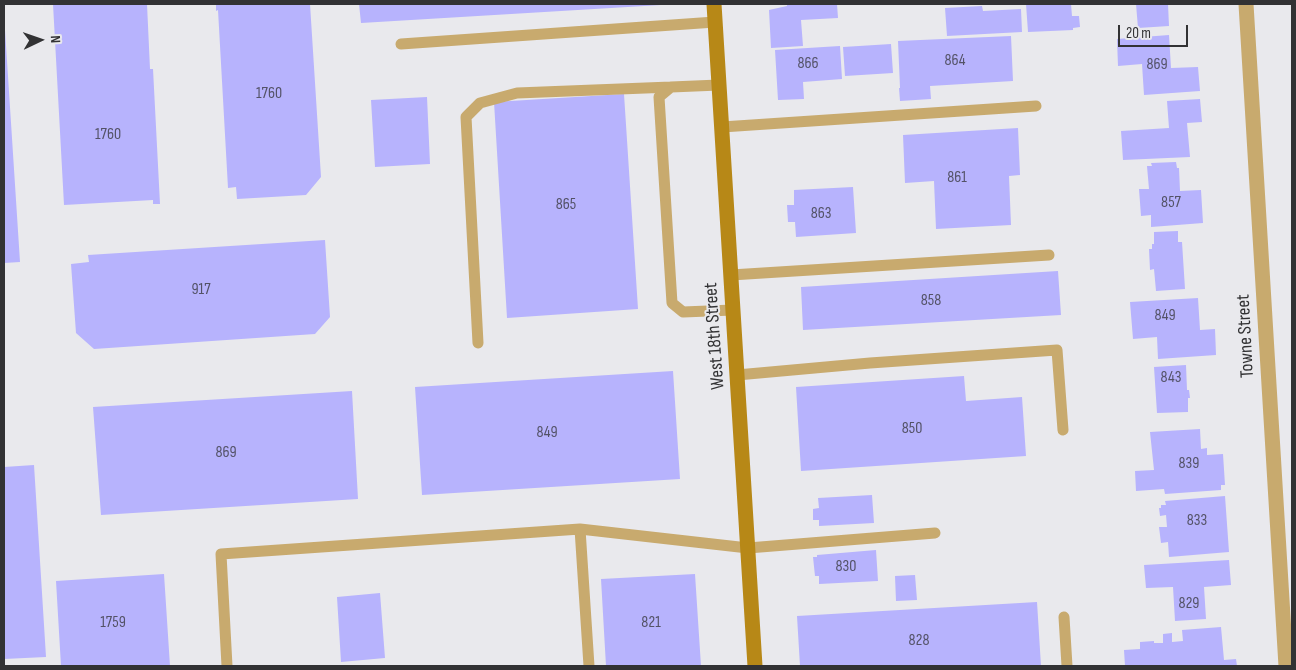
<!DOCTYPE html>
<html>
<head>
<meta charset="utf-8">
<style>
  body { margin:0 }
  #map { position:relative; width:1296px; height:670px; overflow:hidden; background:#e9e9ed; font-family:"Sofia Sans Condensed",sans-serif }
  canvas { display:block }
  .frame { position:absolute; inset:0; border:5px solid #323234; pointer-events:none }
  .north { position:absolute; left:15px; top:15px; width:50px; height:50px; -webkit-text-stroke:4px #e9e9ed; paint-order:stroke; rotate:87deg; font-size:14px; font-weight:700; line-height:20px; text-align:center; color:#323234 }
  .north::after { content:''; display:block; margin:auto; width:18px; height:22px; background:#323234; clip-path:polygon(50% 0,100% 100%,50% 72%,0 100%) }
  .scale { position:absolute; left:1118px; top:25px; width:70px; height:22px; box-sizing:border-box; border:2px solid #323234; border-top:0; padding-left:6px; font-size:15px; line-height:18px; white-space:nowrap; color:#323234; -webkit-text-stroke:4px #e9e9ed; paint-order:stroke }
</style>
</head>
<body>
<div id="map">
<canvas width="1296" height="670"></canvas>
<div class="frame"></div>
<div class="north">N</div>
<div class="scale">20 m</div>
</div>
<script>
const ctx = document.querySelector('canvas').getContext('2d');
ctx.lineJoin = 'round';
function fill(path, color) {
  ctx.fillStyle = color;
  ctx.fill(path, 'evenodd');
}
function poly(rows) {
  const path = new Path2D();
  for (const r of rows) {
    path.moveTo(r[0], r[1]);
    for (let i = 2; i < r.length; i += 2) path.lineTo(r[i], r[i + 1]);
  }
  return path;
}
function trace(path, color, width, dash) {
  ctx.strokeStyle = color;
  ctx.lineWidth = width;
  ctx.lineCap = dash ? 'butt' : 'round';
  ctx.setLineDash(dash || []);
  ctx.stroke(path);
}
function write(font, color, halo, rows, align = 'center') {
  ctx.font = font + ' "Sofia Sans Condensed",sans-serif';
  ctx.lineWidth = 4;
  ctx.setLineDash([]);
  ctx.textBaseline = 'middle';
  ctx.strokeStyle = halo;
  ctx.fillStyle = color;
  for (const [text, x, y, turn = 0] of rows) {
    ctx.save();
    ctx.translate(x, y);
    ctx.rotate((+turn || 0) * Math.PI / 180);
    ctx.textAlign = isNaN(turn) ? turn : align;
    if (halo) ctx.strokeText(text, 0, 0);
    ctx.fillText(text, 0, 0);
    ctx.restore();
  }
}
const building = poly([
  [53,4,147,4,150,69,153,69,160,204,153,204,153,200,64,205],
  [216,4,310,4,321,177,306,195,237,199,236,187,228,188,218,10,216,11],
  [359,4,661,4,661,5,361,23],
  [787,4,837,4,838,18,801,20,803,46,771,48,769,10,787,6],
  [1026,4,1071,4,1072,16,1079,16,1080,27,1073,28,1073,30,1028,32],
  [1136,4,1168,4,1169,26,1138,28],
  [982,6,983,11,1021,9,1022,32,947,36,945,8],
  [4,30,5,30,20,262,4,263],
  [1169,35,1171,68,1198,67,1200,91,1144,95,1142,64,1118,66,1117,39],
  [1011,36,1013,81,930,86,931,99,900,101,899,88,900,88,898,41],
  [891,44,893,73,845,76,843,47],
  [840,46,842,79,803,82,804,99,778,100,775,50],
  [624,94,638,309,507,318,494,102],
  [427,97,430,164,375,167,371,100],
  [1200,99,1202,122,1187,123,1190,157,1123,160,1121,131,1169,128,1167,101],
  [1018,128,1020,175,1009,176,1011,225,936,229,934,181,905,183,903,135],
  [1176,162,1177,168,1179,168,1180,191,1201,190,1203,223,1151,227,1151,215,1141,216,1139,189,1149,189,1147,166,1152,166,1151,163],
  [853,187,856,233,796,237,795,222,788,222,787,205,794,205,794,190],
  [1178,231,1178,242,1182,242,1185,289,1156,291,1154,269,1150,270,1149,249,1152,249,1152,244,1154,244,1154,232],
  [325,240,330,317,315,334,94,349,76,333,71,264,89,262,88,255],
  [1058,271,1061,315,803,330,801,287],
  [1198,298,1200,330,1215,329,1216,355,1158,359,1157,337,1133,339,1130,302],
  [1186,365,1187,390,1189,390,1190,398,1188,398,1188,412,1157,413,1154,367],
  [673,371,680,479,422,495,415,387],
  [964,376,966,401,1022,397,1026,456,801,471,796,387],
  [352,391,358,499,101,515,93,407],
  [1200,429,1201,449,1207,448,1207,455,1223,454,1225,485,1221,485,1221,490,1165,494,1164,489,1136,491,1135,471,1154,470,1150,432],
  [34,465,46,657,4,659,4,467],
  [872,495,874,523,819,526,819,520,813,520,813,509,819,508,818,498],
  [1225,496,1229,552,1169,557,1168,542,1161,543,1159,527,1167,527,1166,515,1160,516,1159,508,1161,508,1161,505,1166,505,1165,501],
  [876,550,878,581,819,584,819,576,815,576,813,557,817,557,817,555],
  [1229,560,1231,585,1204,587,1206,619,1175,621,1173,587,1146,588,1144,565],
  [164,574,170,666,61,666,56,581],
  [695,574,701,666,606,666,601,579],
  [915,575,917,600,896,601,895,576],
  [380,593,385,658,341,662,337,597],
  [1037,602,1041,666,800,666,797,616],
  [1221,627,1224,660,1236,659,1237,666,1125,666,1124,650,1140,649,1140,642,1154,641,1154,643,1163,643,1163,634,1172,633,1172,642,1183,641,1182,630]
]);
const lane = poly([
  [401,44,715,22],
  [719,85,671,87,659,97,672,303,683,312,733,310],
  [722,127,1036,106],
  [731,275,1049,255],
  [478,343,466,117,480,103,517,93,671,87],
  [737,375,870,363,1057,350,1063,430],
  [580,529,589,666],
  [1064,617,1067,666],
  [227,666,221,554,580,529,748,548,935,533]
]);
const street = poly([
  [1246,4,1286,666]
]);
const secondary = poly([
  [714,4,755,666]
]);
const numberNames = [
  ["864",955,61],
  ["866",808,64],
  ["869",1157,65],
  ["1760",269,94],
  ["1760",108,135],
  ["861",957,178],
  ["857",1171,203],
  ["865",566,205],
  ["863",821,214],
  ["917",201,290],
  ["858",931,301],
  ["849",1165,316],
  ["843",1171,378],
  ["850",912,429],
  ["849",547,433],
  ["869",226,453],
  ["839",1189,464],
  ["833",1197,521],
  ["830",846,567],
  ["829",1189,604],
  ["1759",113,623],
  ["821",651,623],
  ["828",919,641]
];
const streetNames = [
  ["West 18th Street",715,336,-94],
  ["Towne Street",1246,336,-93]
];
fill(building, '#b7b3fd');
trace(lane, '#c8aa6e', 11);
trace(street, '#c8aa6e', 15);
trace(secondary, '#b78817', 15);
write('16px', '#535266', null, numberNames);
write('19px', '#323234', '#e9e9ed', streetNames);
</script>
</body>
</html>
